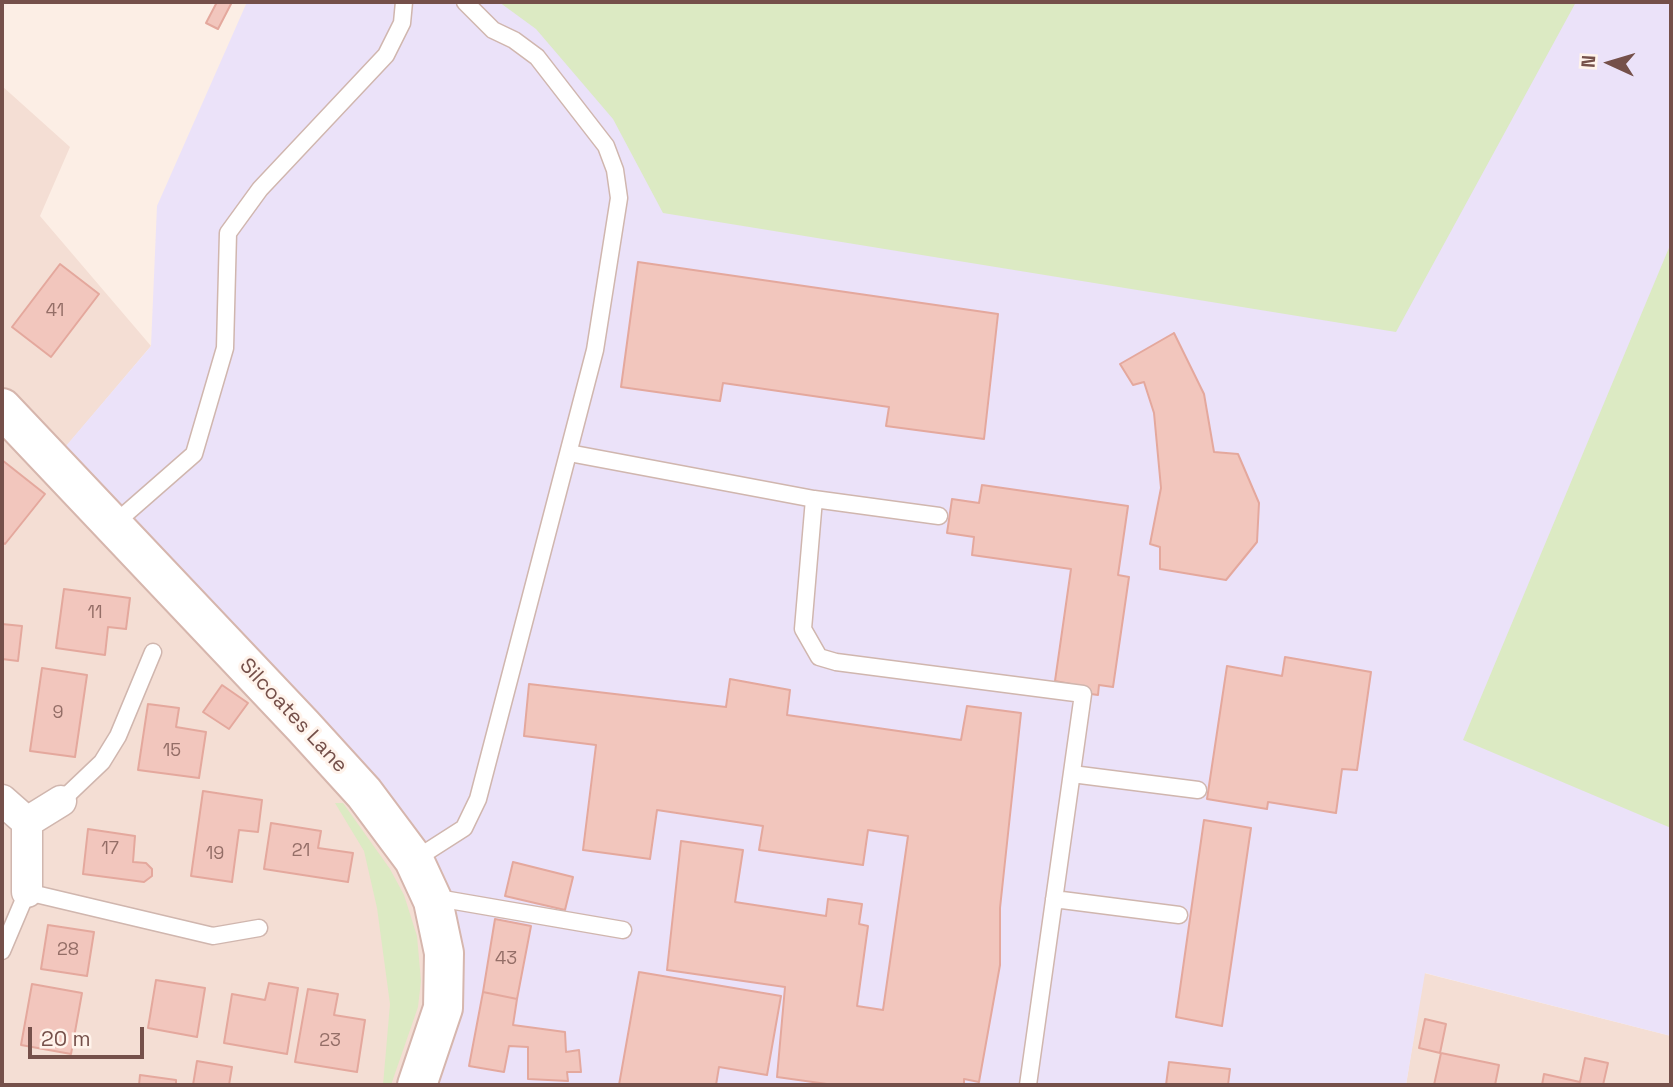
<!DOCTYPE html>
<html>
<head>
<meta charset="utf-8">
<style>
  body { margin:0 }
  #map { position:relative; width:1673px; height:1087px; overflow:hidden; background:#fceee5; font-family:"Space Grotesk",sans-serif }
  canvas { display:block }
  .frame { position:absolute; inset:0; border:4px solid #75504a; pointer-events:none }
  .north { position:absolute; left:1575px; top:28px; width:70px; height:70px; -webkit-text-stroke:5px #fff3eb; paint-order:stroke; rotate:274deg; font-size:19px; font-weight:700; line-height:28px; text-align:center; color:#75504a }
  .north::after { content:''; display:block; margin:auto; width:24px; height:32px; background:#75504a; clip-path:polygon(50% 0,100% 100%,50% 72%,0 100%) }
  .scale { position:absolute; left:28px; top:1027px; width:116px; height:32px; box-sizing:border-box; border:4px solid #75504a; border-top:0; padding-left:9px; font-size:21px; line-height:24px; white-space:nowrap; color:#75504a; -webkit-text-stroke:5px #fff3eb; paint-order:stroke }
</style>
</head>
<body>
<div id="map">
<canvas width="1673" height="1087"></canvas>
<div class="frame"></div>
<div class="north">N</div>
<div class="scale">20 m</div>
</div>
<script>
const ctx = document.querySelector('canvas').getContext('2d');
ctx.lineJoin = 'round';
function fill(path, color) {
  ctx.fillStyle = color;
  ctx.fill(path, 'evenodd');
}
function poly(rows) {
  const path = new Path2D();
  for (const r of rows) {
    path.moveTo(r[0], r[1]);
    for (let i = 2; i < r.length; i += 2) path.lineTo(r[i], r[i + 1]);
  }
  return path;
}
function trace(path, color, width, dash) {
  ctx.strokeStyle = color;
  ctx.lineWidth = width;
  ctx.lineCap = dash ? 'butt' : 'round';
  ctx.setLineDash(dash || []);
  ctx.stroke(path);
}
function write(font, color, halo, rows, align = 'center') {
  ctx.font = font + ' "Space Grotesk",sans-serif';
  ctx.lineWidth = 6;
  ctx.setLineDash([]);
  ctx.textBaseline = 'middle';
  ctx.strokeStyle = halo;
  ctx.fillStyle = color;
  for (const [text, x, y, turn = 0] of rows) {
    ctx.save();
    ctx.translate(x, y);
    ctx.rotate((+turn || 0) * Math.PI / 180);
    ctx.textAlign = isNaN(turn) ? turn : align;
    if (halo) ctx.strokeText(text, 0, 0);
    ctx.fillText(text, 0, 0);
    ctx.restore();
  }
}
const residential = poly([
  [2,86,70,147,40,216,151,346,54,461,433,901,417,1085,2,1085],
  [1424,973,1671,1036,1671,1085,1406,1085]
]);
const education = poly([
  [247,2,1671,2,1671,1036,1425,973,1406,1085,417,1085,433,901,54,460,151,346,157,206]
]);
const green = poly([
  [499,2,1576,2,1396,332,663,213,613,119,536,29],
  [1671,243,1671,828,1463,740],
  [335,803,343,803,390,869,404,895,417,936,421,981,418,1007,391,1085,383,1085,390,1004,377,908,364,851]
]);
const building = poly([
  [217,2,232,2,218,29,206,23,217,2],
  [638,262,998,314,984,439,886,426,889,407,723,383,720,401,621,387,638,262],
  [60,264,99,294,51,357,12,327,60,264],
  [1174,333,1204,394,1214,452,1238,454,1259,503,1257,542,1226,580,1160,569,1160,547,1150,544,1161,488,1154,413,1144,382,1133,385,1120,364,1174,333],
  [2,460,45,494,5,544,2,542,2,460],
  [982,485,1128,506,1118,575,1129,577,1113,687,1099,685,1098,695,1070,691,1071,684,1055,681,1071,569,972,555,974,537,947,533,952,499,979,503,982,485],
  [64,589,130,598,126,629,108,627,105,655,56,648,64,589],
  [2,624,22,626,18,661,2,659,2,624],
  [1285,657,1371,672,1357,770,1342,769,1336,813,1268,802,1267,809,1207,799,1227,666,1282,676,1285,657],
  [42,668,87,675,75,757,30,751,42,668],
  [730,679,790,690,787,715,961,740,967,706,1021,713,1000,908,1000,965,979,1082,964,1079,964,1085,834,1085,777,1077,785,987,667,970,681,841,743,850,735,902,826,916,828,899,862,904,859,924,868,926,857,1006,883,1010,908,836,868,830,863,865,759,850,763,826,657,810,650,859,583,850,596,745,524,736,529,684,726,707,730,679],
  [222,685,248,703,229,729,203,712,222,685],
  [148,704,179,708,176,727,206,732,199,778,138,770,148,704],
  [203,791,262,800,258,832,239,830,232,882,191,876,203,791],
  [1204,820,1251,828,1222,1026,1176,1017,1204,820],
  [271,823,321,831,318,848,353,853,348,882,264,869,271,823],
  [88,829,135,836,133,862,146,863,152,869,152,876,144,882,83,874,88,829],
  [513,862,573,877,565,910,505,896,513,862],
  [495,919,531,926,517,999,483,992,495,919],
  [48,925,94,932,87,976,41,969,48,925],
  [639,972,781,996,767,1075,719,1067,716,1085,619,1085,639,972],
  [156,980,205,988,197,1037,148,1028,156,980],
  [269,983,298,988,287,1054,224,1043,232,994,265,1000,269,983],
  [32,984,82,993,71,1054,21,1045,32,984],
  [308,989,338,994,334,1015,365,1020,357,1072,295,1062,308,989],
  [483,992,517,999,513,1025,565,1032,566,1052,579,1050,581,1072,567,1072,568,1081,528,1079,528,1047,509,1046,504,1072,469,1066,483,992],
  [1425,1019,1446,1024,1440,1053,1419,1048,1425,1019],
  [1441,1053,1499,1065,1495,1085,1434,1085,1441,1053],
  [1585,1058,1608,1063,1603,1085,1542,1085,1544,1074,1580,1082,1585,1058],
  [197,1061,232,1067,229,1085,193,1085,197,1061],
  [1169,1062,1230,1069,1228,1085,1166,1085,1169,1062],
  [140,1075,176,1080,176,1085,139,1085,140,1075]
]);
const lane = poly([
  [569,453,814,499,939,516],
  [814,499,803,629,819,657,836,662,1083,694,1028,1085],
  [114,524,194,454,225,348,228,233,260,189,386,55,402,23,404,2],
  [1072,774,1198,790],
  [61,801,102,762,118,736,153,652],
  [414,860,464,828,478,799,595,350,619,198,615,170,606,146,537,57,514,40,493,30,465,2],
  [1054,899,1179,915],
  [433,901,449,900,623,930],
  [2,951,27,892,213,936,259,928]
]);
const street = poly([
  [2,800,27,822],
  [27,892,27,822,61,801]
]);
const secondary = poly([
  [2,408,303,726,364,793,414,860,433,901,444,953,443,1008,417,1085]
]);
const numberNames = [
  ["41",55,311],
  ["11",95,613],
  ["9",58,713],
  ["15",172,751],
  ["17",110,849],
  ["21",301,851],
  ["19",215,854],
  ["28",68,950],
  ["43",506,959],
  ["23",330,1041]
];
const streetNames = [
  ["Silcoates Lane",293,716,47]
];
fill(residential, '#f4ded4');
fill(education, '#ebe2f9');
fill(green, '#dceac3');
fill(building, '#f2c6bd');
trace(building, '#e4a89d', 2);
trace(lane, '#d0b6ae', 19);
trace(street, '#d0b6ae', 33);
trace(secondary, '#d6b6ad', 42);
trace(lane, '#fff', 16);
trace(street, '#fff', 30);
trace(secondary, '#fff', 38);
write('18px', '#946e67', null, numberNames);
write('21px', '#75504a', '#fff3eb', streetNames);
</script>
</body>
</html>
